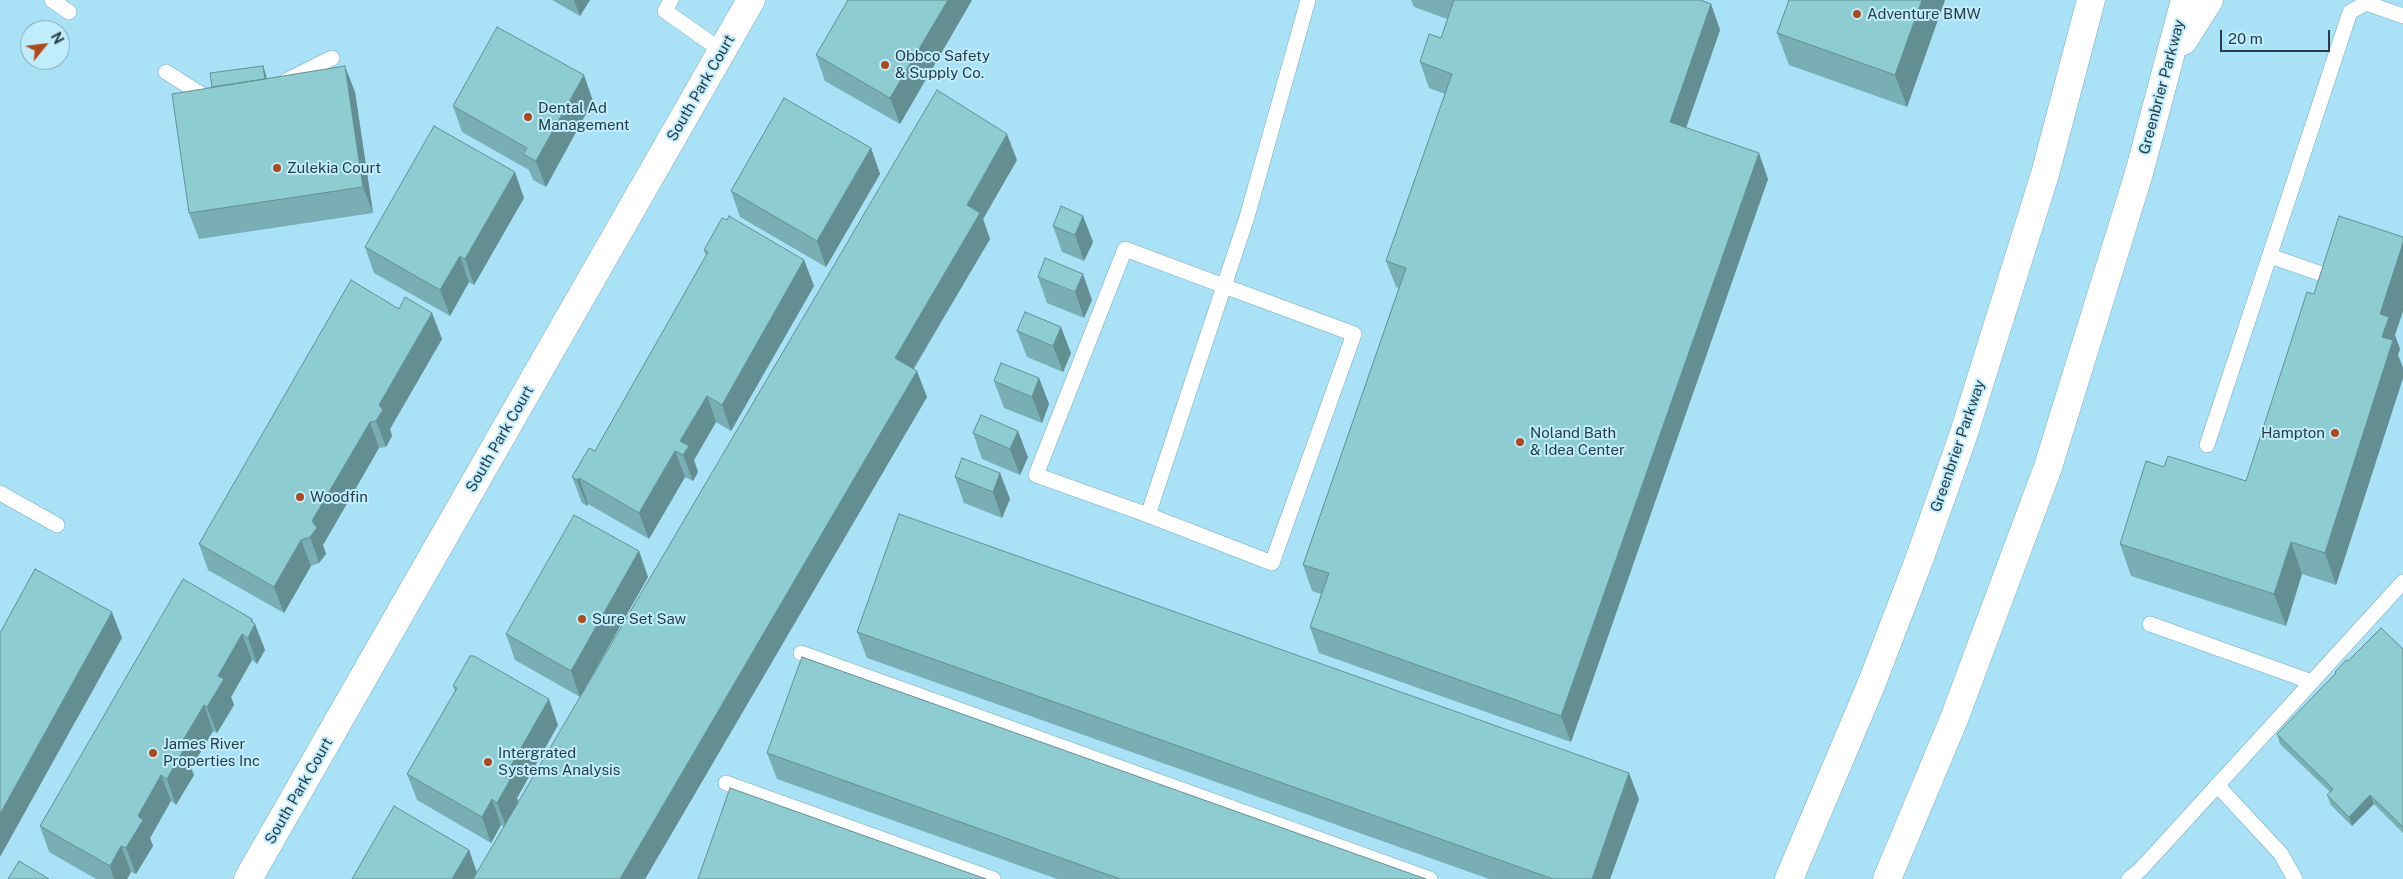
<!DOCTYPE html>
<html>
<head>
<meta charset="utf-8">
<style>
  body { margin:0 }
  #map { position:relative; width:2403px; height:879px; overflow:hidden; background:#a9e2f6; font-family:"Public Sans",sans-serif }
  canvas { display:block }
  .north { position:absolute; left:20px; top:20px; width:50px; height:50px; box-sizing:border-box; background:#c0edfd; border:1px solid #82a7b3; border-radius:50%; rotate:61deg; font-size:14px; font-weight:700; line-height:20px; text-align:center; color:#263d45 }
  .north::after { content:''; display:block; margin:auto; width:18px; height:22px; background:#ae491a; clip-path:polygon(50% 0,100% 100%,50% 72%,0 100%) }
  .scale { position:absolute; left:2220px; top:30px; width:110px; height:22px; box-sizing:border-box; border:2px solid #263d45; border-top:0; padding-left:6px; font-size:15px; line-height:18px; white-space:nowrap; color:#263d45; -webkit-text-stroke:4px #c0edfd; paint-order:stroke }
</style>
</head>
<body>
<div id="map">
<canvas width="2403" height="879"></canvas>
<div class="north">N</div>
<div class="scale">20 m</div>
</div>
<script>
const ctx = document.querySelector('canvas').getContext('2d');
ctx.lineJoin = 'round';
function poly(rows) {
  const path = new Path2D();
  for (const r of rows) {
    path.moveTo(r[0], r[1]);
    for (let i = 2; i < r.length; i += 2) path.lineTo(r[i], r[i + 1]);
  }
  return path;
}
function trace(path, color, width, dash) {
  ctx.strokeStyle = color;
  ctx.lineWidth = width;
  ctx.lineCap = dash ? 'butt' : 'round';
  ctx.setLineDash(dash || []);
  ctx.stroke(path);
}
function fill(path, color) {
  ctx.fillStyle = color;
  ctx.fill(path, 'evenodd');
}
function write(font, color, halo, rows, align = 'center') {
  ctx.font = font + ' "Public Sans",sans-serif';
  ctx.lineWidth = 4;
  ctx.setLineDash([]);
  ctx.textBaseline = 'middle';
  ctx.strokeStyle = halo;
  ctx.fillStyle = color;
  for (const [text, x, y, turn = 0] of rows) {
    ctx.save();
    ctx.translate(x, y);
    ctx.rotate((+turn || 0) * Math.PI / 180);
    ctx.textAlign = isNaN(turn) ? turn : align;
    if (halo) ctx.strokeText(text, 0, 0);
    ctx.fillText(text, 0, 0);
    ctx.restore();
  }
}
const service = poly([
  [52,0,69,12],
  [671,0,665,11,722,51],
  [166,72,204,96,212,95],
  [286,81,332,58],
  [2270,256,2339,280],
  [2207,445,2350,12,2366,3,2403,16],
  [0,493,57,525],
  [1148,515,1272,563,1354,334,1224,286,1125,249,1036,475,1148,515,1224,286,1247,217,1308,0],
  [2150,624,2312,682],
  [801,653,1430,879],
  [726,783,993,879],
  [2217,785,2281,854,2295,879],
  [2129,879,2141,869,2403,582]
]);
const minor = poly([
  [248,879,751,0]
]);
const secondary = poly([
  [2183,41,2209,0],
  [1789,879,1871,685,1919,560,1963,436,2045,174,2091,0],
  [1887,879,1954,719,2048,467,2139,173,2185,0]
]);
const wall = poly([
  [552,0,590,0,580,16],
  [972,0,900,124,825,81,816,55],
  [1411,0,1700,0,1711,4,1720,30,1686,128,1768,179,1571,742,1319,653,1310,627,1321,594,1312,591,1303,565,1399,288,1396,287,1386,261,1445,94,1429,88,1420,62,1441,38,1447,19,1414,7],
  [1789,0,1945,0,1907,107,1789,65,1777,33],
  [263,66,267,79,355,92,373,213,199,239,189,213,212,87],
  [593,101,546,187,533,180,529,170,462,132,453,106],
  [871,148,880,174,826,267,740,217,731,191],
  [1017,160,983,219,990,239,914,369,927,397,645,879,352,879,469,850,477,873,504,827,501,825,491,843,417,800,407,774,455,691,453,686,558,725,517,798,518,802],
  [524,198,474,285,469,282,450,316,374,273,365,247],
  [1083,216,1093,242,1084,261,1062,252,1053,226],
  [2403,237,2403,311,2395,335,2400,349,2398,355,2403,368,2403,378,2336,585,2302,574,2286,626,2131,576,2120,544,2164,467,2246,481,2314,294],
  [704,250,804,260,814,286,731,431,716,422,694,460,698,472,693,481,685,477,649,539,588,504,587,506,582,503,572,477,595,451,706,256],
  [1038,277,1092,300,1084,318,1047,303],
  [399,309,432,313,442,339,390,429,392,436,386,447,379,448,323,545,326,554,319,563,311,566,284,613,208,570,199,544],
  [1017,331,1071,353,1063,372,1027,357],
  [1039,378,1049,404,1042,423,1004,408,994,381],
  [981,415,1028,457,1020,475,982,459,973,433],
  [1000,473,1010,499,1002,518,964,503,955,477],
  [639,551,648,577,580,697,515,660,506,634],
  [253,622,265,650,257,664,252,660,231,697,234,705,217,733,213,731,191,768,194,775,176,805,171,801,150,838,153,846,136,874,131,872,127,879,96,879,49,852,40,826],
  [857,632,1639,799,1610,879,1489,879,867,658],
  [2403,649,2403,833,2374,804,2352,826,2331,805,2327,795,2330,792,2280,744,2277,734,2335,674,2335,672,2348,661],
  [767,753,1426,879,1057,879,777,779]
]);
const shadedWall = poly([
  [574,0,590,0,580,16],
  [948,0,972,0,900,124,890,98],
  [1922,0,1945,0,1907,107,1895,75],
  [1711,4,1720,30,1679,148,1670,122],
  [263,66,266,75,271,107,268,97],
  [345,66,355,92,373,213,363,187],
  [584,75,593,101,546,187,536,161],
  [1007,134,1017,160,983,219,990,239,904,384,895,358,967,205],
  [871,148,880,174,826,267,817,241],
  [1759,153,1768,179,1571,742,1561,716],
  [515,172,524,198,474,285,465,259],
  [1083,216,1093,242,1084,261,1075,235],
  [2403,243,2403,311,2395,335,2400,349,2398,355,2403,368,2403,378,2336,585,2325,553,2382,337,2380,314],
  [460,256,469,282,450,316,440,290],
  [804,260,814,286,731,431,722,405],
  [1083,274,1092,300,1084,318,1075,292],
  [432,313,442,339,390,429,392,436,386,447,376,421,379,405],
  [1061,327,1071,353,1063,372,1053,346],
  [917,371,927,397,645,879,620,879],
  [1039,378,1049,404,1042,423,1032,397],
  [707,396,716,422,694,460,698,472,693,481,683,455,680,441],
  [370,422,379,448,323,545,326,554,319,563,310,537,312,521],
  [1018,431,1028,457,1020,475,1010,449],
  [675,451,685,477,649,539,639,513],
  [1000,473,1010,499,1002,518,993,492],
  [579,478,588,504,587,506,577,480],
  [301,540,311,566,284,613,274,587],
  [2291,542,2302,574,2286,626,2274,594],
  [639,551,648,577,580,697,571,671],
  [112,612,122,638,0,857,0,814],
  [252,619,254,626,255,624,265,650,257,664,248,638],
  [242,634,252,660,231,697,234,705,217,733,207,707,218,676],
  [549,699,558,725,517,798,520,806,507,829,497,803,505,776],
  [204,705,213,731,191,768,194,775,176,805,167,779,179,747],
  [1629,773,1639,799,1610,879,1592,879],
  [161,775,171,801,150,838,153,846,136,874,126,848,138,816],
  [2370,795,2374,804,2352,826,2349,817],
  [492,799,501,825,491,843,482,817],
  [121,846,131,872,127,879,114,879,110,866],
  [469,850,478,876,476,879,452,879]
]);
const building = poly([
  [848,0,948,0,890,98,816,55,848,0],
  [1454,0,1700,0,1711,4,1670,122,1759,153,1561,716,1310,627,1329,573,1303,565,1406,268,1386,261,1452,74,1420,62,1429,34,1441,38,1454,0],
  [1789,0,1922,0,1895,75,1777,33,1789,0],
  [497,27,584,75,536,161,523,154,527,148,453,106,497,27],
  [263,66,265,79,212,87,210,73,263,66],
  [345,66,363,187,189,213,172,94,345,66],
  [937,90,1007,134,967,205,980,213,895,358,917,371,620,879,473,879,937,90],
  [784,98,871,148,817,241,731,191,784,98],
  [434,126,515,172,465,259,460,256,440,290,365,247,434,126],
  [1061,206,1083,216,1075,235,1053,226,1061,206],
  [729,216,804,260,722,405,707,396,680,441,689,446,683,455,675,451,639,513,579,478,577,480,572,477,589,448,595,451,708,252,704,250,722,218,727,220,729,216],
  [2339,216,2403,237,2403,243,2380,314,2389,317,2382,337,2393,340,2325,553,2291,542,2274,594,2120,544,2146,461,2164,467,2168,456,2246,481,2307,292,2314,294,2339,216],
  [1045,258,1083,274,1075,292,1038,277,1045,258],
  [351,280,399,309,405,297,432,313,379,405,383,410,376,421,370,422,312,521,317,528,310,537,301,540,274,587,199,544,351,280],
  [1025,312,1061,327,1053,346,1017,331,1025,312],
  [1001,363,1039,378,1032,397,994,381,1001,363],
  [981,415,1018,431,1010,449,973,433,981,415],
  [962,458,1000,473,993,492,955,477,962,458],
  [899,514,1629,773,1592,879,1553,879,857,632,899,514],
  [574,515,639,551,571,671,506,634,574,515],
  [35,569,112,612,0,814,0,633,35,569],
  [183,579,252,619,251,621,255,624,248,638,242,634,218,676,224,679,207,707,204,705,179,747,184,749,167,779,161,775,138,816,143,820,126,848,121,846,110,866,40,826,183,579],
  [2381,628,2403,649,2403,827,2370,795,2349,817,2327,795,2333,789,2277,734,2336,673,2335,672,2346,660,2348,661,2381,628],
  [470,656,474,656,549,699,505,776,510,780,497,803,492,799,482,817,407,774,457,688,453,686,470,656],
  [802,657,1426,879,1120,879,767,753,802,657],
  [730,788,986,879,698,879,730,788],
  [394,806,469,850,452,879,352,879,394,806],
  [19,861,49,879,8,879,19,861]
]);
const markers = [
  [1857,14,5,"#ae491a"],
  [885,65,5,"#ae491a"],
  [528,117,5,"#ae491a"],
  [277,168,5,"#ae491a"],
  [2335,433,5,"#ae491a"],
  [1520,442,5,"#ae491a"],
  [300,497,5,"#ae491a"],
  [582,619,5,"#ae491a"],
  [153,753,5,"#ae491a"],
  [488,762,5,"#ae491a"]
];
const poiNames = [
  ["Adventure BMW",1867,14],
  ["Obbco Safety",895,56],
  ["& Supply Co.",895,73],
  ["Dental Ad",538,108],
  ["Management",538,125],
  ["Zulekia Court",287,168],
  ["Noland Bath",1530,433],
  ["& Idea Center",1530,450],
  ["Hampton",2325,433,"right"],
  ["Woodfin",310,497],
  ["Sure Set Saw",592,619],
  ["James River",163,744],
  ["Properties Inc",163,761],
  ["Intergrated",498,753],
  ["Systems Analysis",498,770]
];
const streetNames = [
  ["Greenbrier Parkway",2162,87,-75],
  ["South Park Court",701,88,-60],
  ["South Park Court",500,439,-60],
  ["Greenbrier Parkway",1958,446,-71],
  ["South Park Court",299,791,-60]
];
trace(service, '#75acbf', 16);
trace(minor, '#75acbf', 29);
trace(secondary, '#75acbf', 29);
trace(service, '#fff', 15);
trace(minor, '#fff', 28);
trace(secondary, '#fff', 28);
fill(wall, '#79afb4');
fill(shadedWall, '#638f92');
fill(building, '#8dccd1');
trace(building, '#638f92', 1);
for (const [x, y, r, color] of markers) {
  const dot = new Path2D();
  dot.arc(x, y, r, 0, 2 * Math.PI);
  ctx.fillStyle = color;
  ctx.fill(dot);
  trace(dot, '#c0edfd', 2);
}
write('15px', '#263d45', '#c0edfd', poiNames, 'left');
write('15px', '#263d45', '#c0edfd', streetNames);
</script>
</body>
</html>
